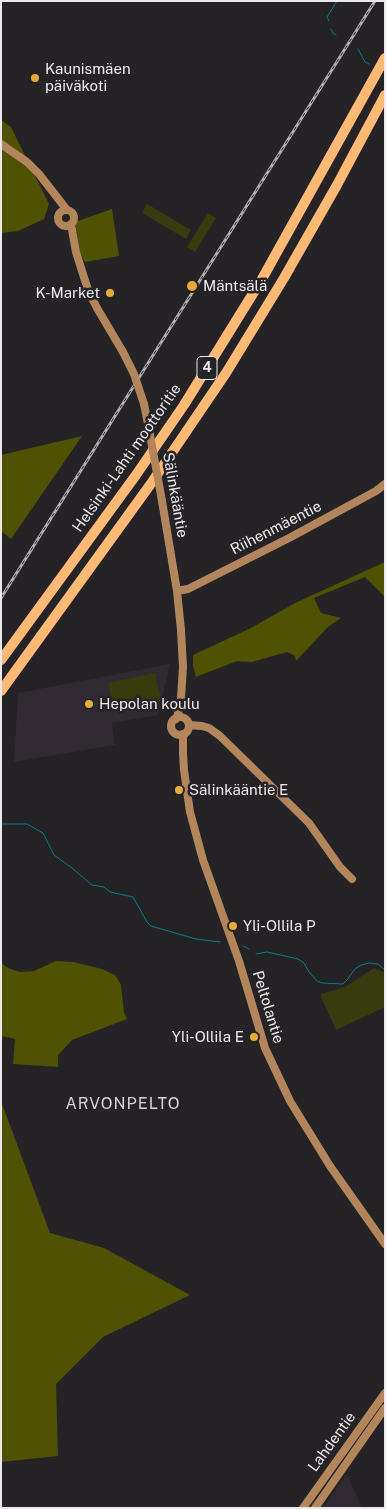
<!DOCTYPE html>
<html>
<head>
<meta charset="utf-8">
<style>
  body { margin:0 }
  #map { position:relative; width:386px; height:1509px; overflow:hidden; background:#262326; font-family:"Public Sans",sans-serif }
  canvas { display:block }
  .frame { position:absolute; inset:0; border:2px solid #ece9ec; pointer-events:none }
</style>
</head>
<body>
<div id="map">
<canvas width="386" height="1509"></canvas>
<div class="frame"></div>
</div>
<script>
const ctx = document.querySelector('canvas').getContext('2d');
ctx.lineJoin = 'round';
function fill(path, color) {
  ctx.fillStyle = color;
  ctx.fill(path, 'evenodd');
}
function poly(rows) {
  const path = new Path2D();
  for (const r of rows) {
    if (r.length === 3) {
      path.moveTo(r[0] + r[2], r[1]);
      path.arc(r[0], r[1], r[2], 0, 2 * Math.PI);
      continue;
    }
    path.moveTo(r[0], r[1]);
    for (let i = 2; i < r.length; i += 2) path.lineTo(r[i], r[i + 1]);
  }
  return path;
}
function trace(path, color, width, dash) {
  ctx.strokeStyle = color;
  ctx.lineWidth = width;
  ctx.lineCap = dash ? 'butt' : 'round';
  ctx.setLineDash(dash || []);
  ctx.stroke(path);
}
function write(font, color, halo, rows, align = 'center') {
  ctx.font = font + ' "Public Sans",sans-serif';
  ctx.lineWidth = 5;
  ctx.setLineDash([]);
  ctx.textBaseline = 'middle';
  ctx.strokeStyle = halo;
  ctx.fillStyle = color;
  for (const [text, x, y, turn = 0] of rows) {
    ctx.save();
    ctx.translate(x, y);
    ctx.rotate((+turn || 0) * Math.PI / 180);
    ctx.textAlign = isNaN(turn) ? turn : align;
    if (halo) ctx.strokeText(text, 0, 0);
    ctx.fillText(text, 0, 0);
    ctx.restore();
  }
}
const built = poly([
  [170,664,158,715,112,723,115,745,14,762,18,693],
  [347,1474,362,1508,323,1508]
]);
const green = poly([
  [147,204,191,230,186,239,142,213],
  [208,213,216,218,195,252,187,247],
  [155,673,161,701,114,711,108,683],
  [374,968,385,973,385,1007,336,1030,321,997,321,994,345,987]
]);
const forest = poly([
  [1,120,11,127,49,204,44,219,18,231,1,233],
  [112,209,119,256,85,262,80,252,75,222],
  [82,436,11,539,1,531,1,455],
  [385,562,385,597,365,577,314,598,321,613,341,618,328,627,296,661,295,656,287,652,252,662,237,661,196,677,193,665,193,655,251,628,295,603],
  [56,961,73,962,102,969,115,975,121,985,124,1012,127,1019,72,1040,58,1055,58,1067,13,1064,15,1039,1,1036,1,963,8,968,20,972,34,971],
  [1,1101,50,1233,104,1248,190,1295,103,1337,56,1384,58,1456,1,1462]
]);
const stream = poly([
  [329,21,327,17,337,1],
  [331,29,333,33,336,35],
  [358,49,365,62,369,64],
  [1,824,27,824,43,833,54,855,72,868,92,885,104,887,110,892,133,897,147,922,151,926,196,939,220,942],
  [243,946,249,949],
  [256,954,267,952,276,954,298,959,304,963,309,972,317,981,322,983,343,984,347,980,355,969,361,965,369,963,378,964,385,970]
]);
const secondary = poly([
  [1,144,27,162,39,174,67,210],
  [66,218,8],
  [71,224,76,252,88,290,97,308,123,352],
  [144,404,148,424],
  [162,501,177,591,181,630,183,667,181,698,178,714,176,719],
  [177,591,188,589,291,537,376,491,385,484],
  [180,726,9],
  [189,725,202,726,209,728,220,736,309,823,340,867,352,879],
  [183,734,183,753,184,770,190,812,196,834,203,860,239,961,265,1048,290,1101,330,1166,385,1244],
  [303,1508,385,1393],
  [315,1508,385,1408]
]);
const highway = poly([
  [1,660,136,475,184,405,262,279,385,58],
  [1,691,150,485,226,373,284,278,337,185,385,95]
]);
const rail = poly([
  [1,598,375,1]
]);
const secondaryBridge = poly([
  [123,352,134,374,144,404],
  [148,424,162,501]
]);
const markers = [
  [35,78,5,"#e8ab37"],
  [192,286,6,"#e8ab37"],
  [110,293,5,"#e8ab37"],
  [89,704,5,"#e8ab37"],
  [179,790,5,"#e8ab37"],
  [233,926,5,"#e8ab37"],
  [254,1037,5,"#e8ab37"]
];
const shields = [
  [207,368,20]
];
const shieldNames = [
  ["4",207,368]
];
const poiNames = [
  ["Kaunismäen",45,69],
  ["päiväkoti",45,86],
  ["Mäntsälä",203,286],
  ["K-Market",100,293,"right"],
  ["Hepolan koulu",99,704],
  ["Sälinkääntie E",189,790],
  ["Yli-Ollila P",243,926],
  ["Yli-Ollila E",244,1037,"right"]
];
const streetNames = [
  ["Helsinki-Lahti moottoritie",127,458,-55],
  ["Sälinkääntie",175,495,80],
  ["Riihenmäentie",276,528,-27],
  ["Peltolantie",268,1007,73],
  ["Lahdentie",332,1442,-54]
];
const neighbourhoodNames = [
  ["ARVONPELTO",123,1104]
];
fill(built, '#322a32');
fill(green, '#383b0e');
fill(forest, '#4e5202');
trace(stream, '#007f8b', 1);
trace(secondary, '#b2855b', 8);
trace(highway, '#feb975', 10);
trace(rail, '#b0adb0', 3);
trace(rail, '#262326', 1, [4]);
trace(secondaryBridge, '#b2855b', 8);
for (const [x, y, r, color] of markers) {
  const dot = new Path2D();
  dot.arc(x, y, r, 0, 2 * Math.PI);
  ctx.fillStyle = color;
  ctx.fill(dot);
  trace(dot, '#262326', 2);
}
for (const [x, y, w] of shields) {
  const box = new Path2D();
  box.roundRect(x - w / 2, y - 11.5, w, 23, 4);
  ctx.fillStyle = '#262326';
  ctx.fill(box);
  trace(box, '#ece9ec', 1);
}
write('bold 14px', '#ece9ec', null, shieldNames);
write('15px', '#ece9ec', '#262326', poiNames, 'left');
write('15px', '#ece9ec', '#262326', streetNames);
ctx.letterSpacing = '1px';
write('16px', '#d8d3d8', '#262326', neighbourhoodNames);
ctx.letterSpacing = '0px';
</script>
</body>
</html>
